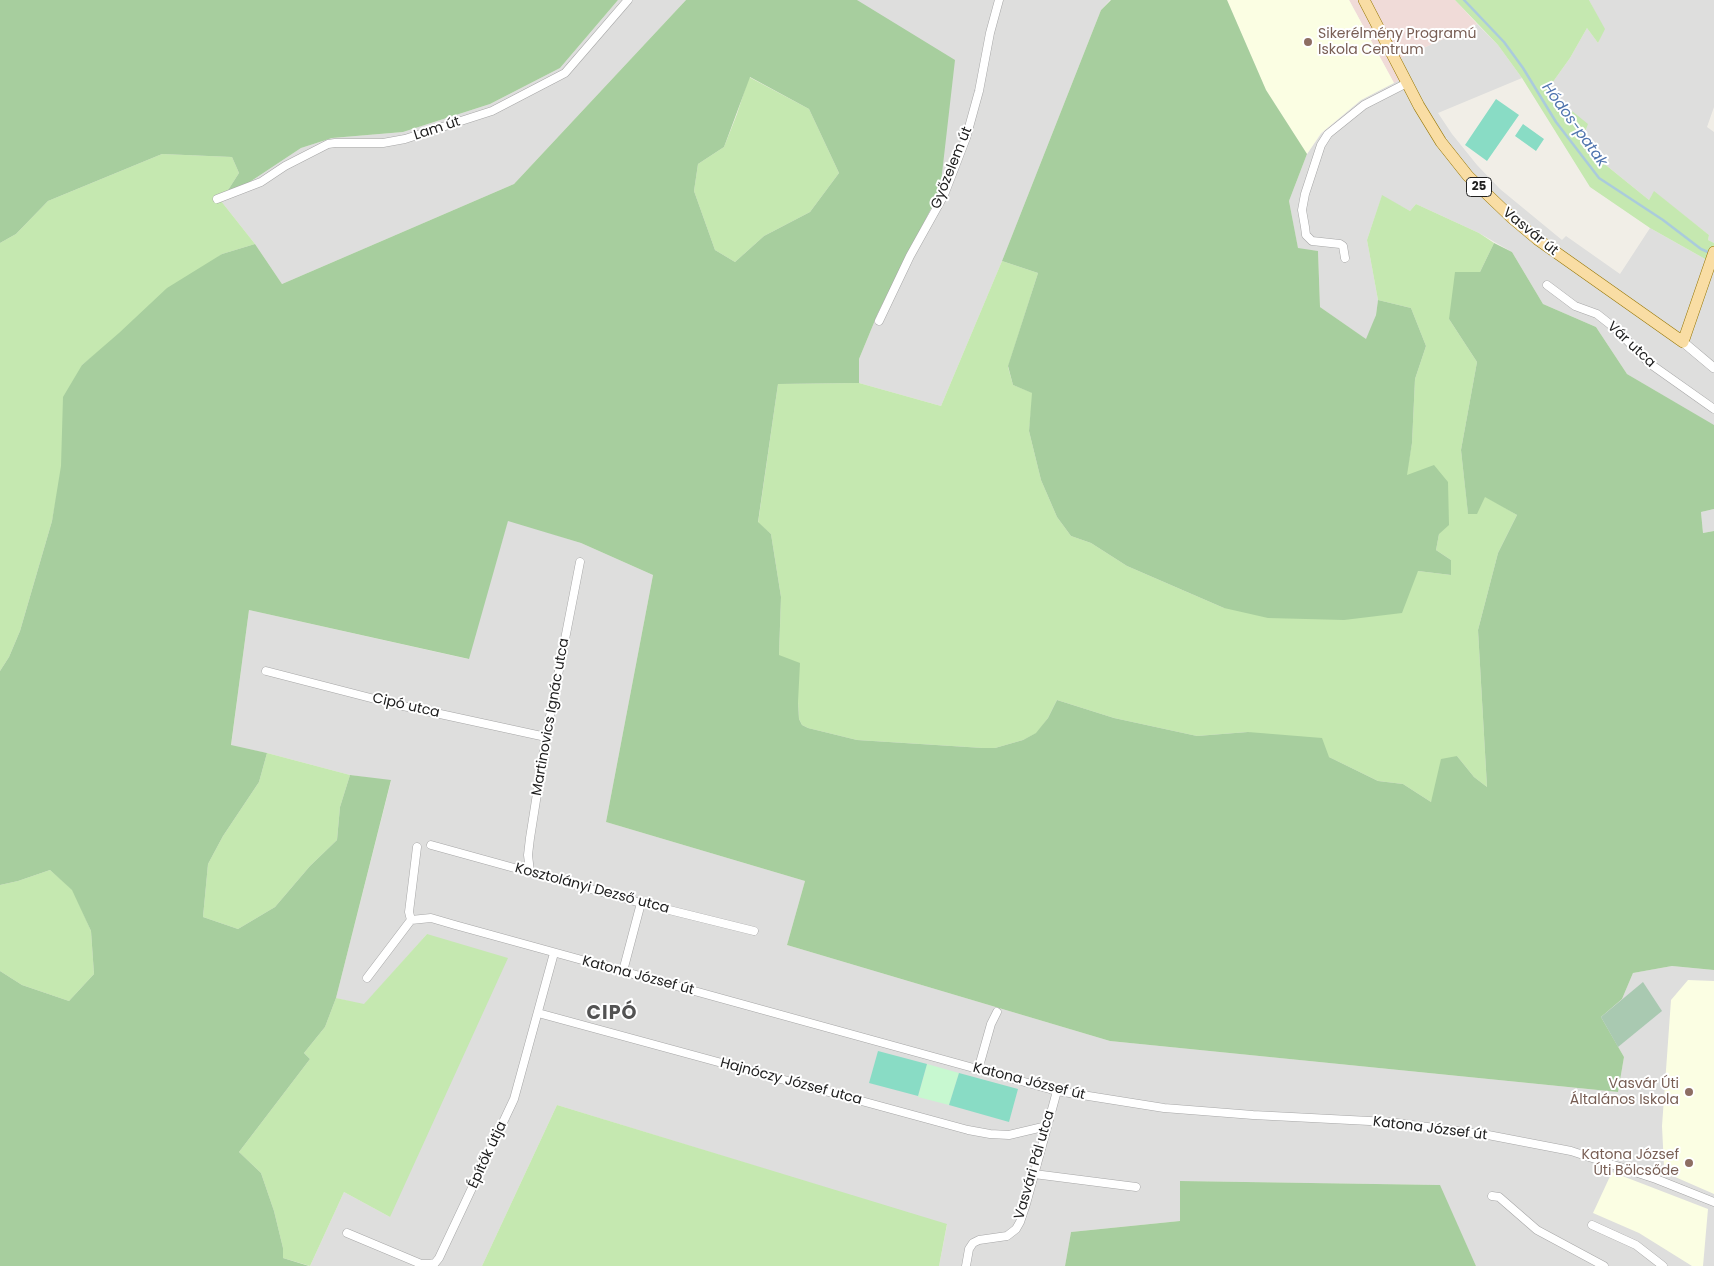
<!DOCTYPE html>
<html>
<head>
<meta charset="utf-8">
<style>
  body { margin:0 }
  canvas { display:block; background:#f1eee7 }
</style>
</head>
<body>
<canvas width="1714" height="1266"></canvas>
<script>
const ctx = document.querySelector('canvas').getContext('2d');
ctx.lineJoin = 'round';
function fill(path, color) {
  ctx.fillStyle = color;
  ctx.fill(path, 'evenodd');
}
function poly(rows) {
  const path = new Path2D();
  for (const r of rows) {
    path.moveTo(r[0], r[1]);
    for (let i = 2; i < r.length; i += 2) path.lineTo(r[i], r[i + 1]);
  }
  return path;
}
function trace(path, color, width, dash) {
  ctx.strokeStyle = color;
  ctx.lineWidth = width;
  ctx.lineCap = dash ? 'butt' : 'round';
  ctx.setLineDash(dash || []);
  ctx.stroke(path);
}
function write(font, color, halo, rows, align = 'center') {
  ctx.font = font + ' Poppins,sans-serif';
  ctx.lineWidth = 4;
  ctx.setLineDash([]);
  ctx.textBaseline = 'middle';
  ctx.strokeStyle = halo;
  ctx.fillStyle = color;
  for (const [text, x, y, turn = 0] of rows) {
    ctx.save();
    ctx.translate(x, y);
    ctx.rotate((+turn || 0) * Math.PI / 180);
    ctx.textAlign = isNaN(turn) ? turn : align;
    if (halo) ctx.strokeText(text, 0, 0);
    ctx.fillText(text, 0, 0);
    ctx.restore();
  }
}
const residential = poly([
  [618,0,686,0,514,184,282,284,255,244,221,201,301,148,332,138,403,132,490,104,560,68],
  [857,0,1110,0,1101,10,1002,261,941,406,859,383,859,359,878,313,940,191],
  [1589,0,1714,0,1714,107,1707,127,1714,132,1714,243,1708,240,1709,235,1654,192,1649,200,1607,166,1595,158,1561,107,1550,86,1570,58,1587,28,1598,43,1604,29],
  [1477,24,1498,45,1522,78,1438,113,1452,134,1477,165,1500,189,1562,240,1566,236,1620,274,1650,228,1714,264,1714,428,1713,425,1627,374,1596,327,1543,304,1512,252,1479,233,1416,204,1410,211,1382,196,1367,240,1378,300,1376,315,1367,340,1320,307,1318,251,1298,249,1289,201,1307,154,1321,134,1361,100,1408,75,1401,58],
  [1714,509,1714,531,1703,533,1701,512],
  [508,520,581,543,653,575,606,822,805,881,787,945,1110,1041,1618,1092,1624,1057,1601,1017,1622,999,1633,973,1672,966,1714,970,1714,1266,1476,1266,1439,1185,1180,1181,1180,1221,1071,1232,1065,1266,939,1266,947,1225,557,1105,482,1266,310,1266,344,1192,390,1217,427,934,364,1005,336,998,391,781,350,775,267,753,231,746,249,610,468,659]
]);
const commercial = poly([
  [1349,0,1455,0,1477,24,1401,58,1409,75,1394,83]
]);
const education = poly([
  [1227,0,1349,0,1394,83,1361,100,1321,133,1307,154,1266,90],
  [1688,980,1714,981,1714,1194,1666,1173,1664,1167,1662,1126,1671,1000],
  [1612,1172,1708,1209,1703,1266,1692,1266,1639,1233,1593,1213]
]);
const grass = poly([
  [1455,0,1589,0,1605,29,1598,43,1587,28,1570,58,1550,86,1560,106,1562,103,1588,124,1582,139,1595,158,1607,166,1649,200,1654,191,1709,235,1708,240,1714,243,1714,264,1650,228,1590,187,1522,78,1498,45],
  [749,77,809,109,839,173,810,212,764,236,735,262,715,250,694,191,698,164,724,147,737,114],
  [162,154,232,157,239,173,221,201,255,244,222,254,82,365,52,521,20,631,9,657,0,671,0,243,16,234,48,201],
  [1382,195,1410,211,1416,204,1479,233,1494,243,1480,272,1449,319,1477,362,1461,450,1468,513,1485,496,1517,515,1498,553,1478,630,1487,787,1474,777,1457,756,1431,802,1403,784,1378,781,1329,757,1248,732,1197,736,1114,718,1057,700,1048,718,1037,733,1023,740,995,748,983,748,857,740,808,728,802,725,799,719,798,702,779,655,781,597,771,534,758,523,778,384,859,383,941,406,1002,261,1038,273,1008,367,1013,385,1033,393,1029,431,1041,480,1057,517,1071,536,1091,543,1127,566,1224,608,1418,571,1451,575,1451,560,1436,550,1439,534,1406,476,1412,443,1415,379,1426,346,1411,308,1378,300,1367,240],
  [267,753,350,775,340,807,337,840,310,866,275,907,238,929,203,917,208,864,223,836,259,782],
  [50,870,73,890,91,931,94,974,69,1001,22,985,0,971,0,885,18,881],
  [427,934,508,958,390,1217,344,1192,310,1266,283,1258,283,1248,274,1211,261,1173,239,1152,310,1059,304,1053,325,1027,336,998,364,1004],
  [557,1105,947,1224,939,1266,482,1266]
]);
const forest = poly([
  [0,0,618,0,560,68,490,104,403,132,332,138,301,148,221,201,239,173,232,157,162,154,48,201,16,234,0,243],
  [686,0,857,0,955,60,940,191,878,313,859,359,859,383,778,384,758,522,771,534,781,597,779,655,800,663,798,702,799,719,802,725,808,728,857,740,983,748,995,748,1023,740,1036,733,1048,718,1057,700,1114,718,1197,736,1248,732,1322,738,1329,757,1378,781,1403,784,1431,802,1441,759,1457,756,1474,777,1487,787,1478,630,1498,553,1517,515,1485,497,1477,514,1468,514,1461,450,1477,362,1449,319,1455,272,1480,272,1494,243,1512,252,1543,304,1596,327,1627,374,1714,425,1714,509,1701,512,1703,533,1714,531,1714,970,1672,966,1633,973,1622,999,1601,1017,1624,1057,1618,1092,1110,1041,787,945,805,881,606,822,653,575,581,543,508,521,469,659,249,610,231,745,267,753,259,782,223,836,208,864,203,917,238,929,275,907,310,866,337,840,340,807,350,775,391,780,336,998,325,1027,304,1053,310,1059,239,1152,261,1173,274,1211,283,1248,283,1258,309,1266,0,1266,0,971,22,985,69,1001,94,974,91,931,72,890,50,870,18,881,0,885,0,671,9,657,20,631,52,521,61,466,63,397,82,365,119,333,167,288,222,254,255,244,282,284,514,184],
  [750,77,809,109,839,173,810,212,764,236,735,262,715,250,694,191,698,164,724,147],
  [1111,0,1227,0,1266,90,1307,154,1289,201,1298,248,1318,251,1320,307,1366,339,1376,315,1378,300,1411,308,1426,346,1415,379,1412,443,1407,475,1434,465,1448,482,1449,525,1439,534,1436,550,1451,560,1451,575,1418,571,1402,613,1344,620,1268,618,1224,608,1127,566,1091,543,1071,536,1057,517,1041,480,1029,431,1032,393,1013,385,1008,366,1038,273,1002,261,1101,10],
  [1180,1181,1440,1185,1476,1266,1065,1266,1071,1232,1180,1221]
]);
const cemetery = poly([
  [1643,982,1662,1011,1618,1047,1601,1017]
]);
const park = poly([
  [927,1064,959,1073,949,1105,918,1097]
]);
const pitch = poly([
  [1496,99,1519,115,1487,161,1465,145],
  [1523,124,1544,139,1536,151,1515,136],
  [878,1051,927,1064,918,1096,869,1083],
  [959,1073,1018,1089,1009,1122,949,1105]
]);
const stream = poly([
  [1464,0,1504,42,1523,68,1556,122,1599,178,1663,220,1701,249,1710,253]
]);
const minor = poly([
  [217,199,261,182,285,166,328,144,335,143,383,143,405,139,492,111,565,73,628,0],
  [1345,258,1343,246,1340,244,1312,241,1306,235,1305,227,1302,210,1305,194,1321,145,1328,134,1364,105,1407,83],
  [1547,285,1575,306,1597,314,1616,329,1649,363,1714,409],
  [879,321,910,256,944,195,966,138,979,91,990,33,999,0],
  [266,671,394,704,546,737],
  [431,845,641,903,754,931],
  [530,872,528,855,530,838,546,737,580,562],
  [411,920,431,918,455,925,1057,1091,1164,1108,1253,1115,1389,1122,1488,1135,1571,1151,1656,1179,1714,1202],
  [623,971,641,903],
  [367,978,411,920,409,912,417,847],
  [538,1013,968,1130,990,1134,1009,1135,1047,1126],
  [978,1070,991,1024,997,1012],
  [1034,1174,1136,1187],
  [1492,1196,1499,1197,1537,1230,1604,1266],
  [1592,1225,1636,1245,1663,1266],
  [347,1233,421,1264,431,1264,435,1263,439,1258,514,1099,554,953],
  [966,1266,969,1249,973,1243,979,1240,1007,1236,1016,1229,1020,1222,1026,1204,1057,1091]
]);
const tertiary = poly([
  [1683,342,1714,368]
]);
const primary = poly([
  [1364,0,1419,106,1441,142,1468,176,1512,218,1537,239,1683,342,1714,252]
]);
const markers = [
  [1308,42,5,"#8d6e63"],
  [1689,1092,5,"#8d6e63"],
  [1689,1163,5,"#8d6e63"]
];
const shields = [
  [1479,187,25]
];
const shieldNames = [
  ["25",1479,187]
];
const educationNames = [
  ["Sikerélmény Programú",1318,34,"left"],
  ["Iskola Centrum",1318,50,"left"],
  ["Vasvár Úti",1679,1084],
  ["Általános Iskola",1679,1100],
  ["Katona József",1679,1155],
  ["Úti Bölcsőde",1679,1171]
];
const streetNames = [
  ["Lam út",437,129,-18],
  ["Győzelem út",952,168,-68],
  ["Vasvár út",1530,232,39],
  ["Vár utca",1631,345,43],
  ["Cipó utca",406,706,13],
  ["Martinovics Ignác utca",551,717,-80],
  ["Kosztolányi Dezső utca",592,889,15],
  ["Katona József út",638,976,15],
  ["Hajnóczy József utca",791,1082,15],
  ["Katona József út",1029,1082,14],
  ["Katona József út",1430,1129,7],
  ["Építők útja",488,1155,-65],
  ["Vasvári Pál utca",1035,1165,-74]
];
const waterNames = [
  ["Hódos-patak",1574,125,54]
];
const districtNames = [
  ["CIPÓ",612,1014]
];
fill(residential, '#dededd');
fill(commercial, '#f0dbd8');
fill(education, '#fbfee3');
fill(grass, '#c5e8b0');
fill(forest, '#a7ce9e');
fill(cemetery, '#a9c9b1');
fill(park, '#c7f8d0');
fill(pitch, '#89dcc5');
trace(stream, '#aacbdc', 2.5);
trace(minor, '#a7a7a7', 9);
trace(tertiary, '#a7a7a7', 10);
trace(primary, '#977705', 12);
trace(minor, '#fff', 8);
trace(tertiary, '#fff', 9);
trace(primary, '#f9dda4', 11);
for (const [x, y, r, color] of markers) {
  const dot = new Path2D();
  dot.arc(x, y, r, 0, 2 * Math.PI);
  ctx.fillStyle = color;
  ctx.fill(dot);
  trace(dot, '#fff', 2);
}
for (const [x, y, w] of shields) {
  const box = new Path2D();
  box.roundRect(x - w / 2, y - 9.5, w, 19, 4);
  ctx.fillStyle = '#fff';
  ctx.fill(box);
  trace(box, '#202020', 1);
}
write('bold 12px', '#202020', null, shieldNames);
write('14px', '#785e54', '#fff', educationNames, 'right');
write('14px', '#202020', '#fff', streetNames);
write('italic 15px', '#4f74ae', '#fff', waterNames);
ctx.letterSpacing = '1px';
write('bold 19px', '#535353', '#fff', districtNames);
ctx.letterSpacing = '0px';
</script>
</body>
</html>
